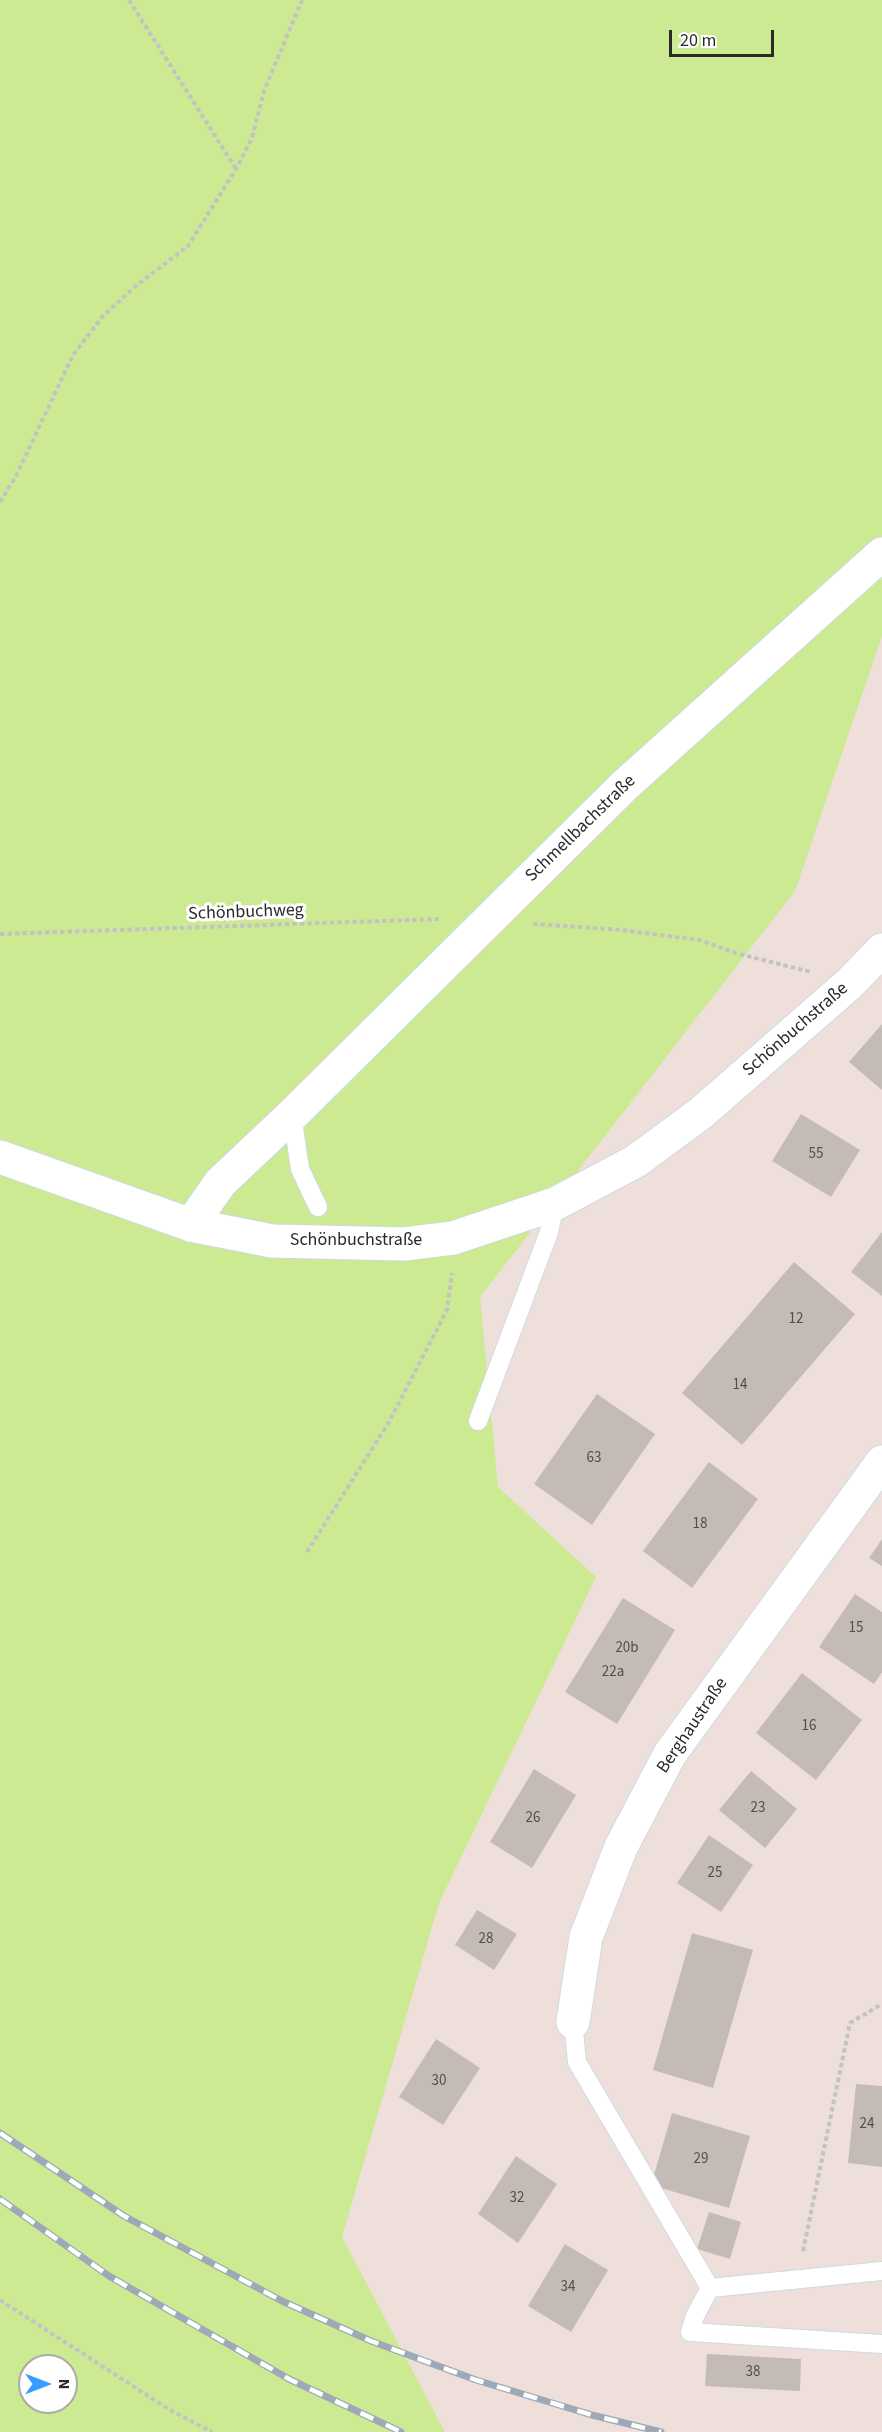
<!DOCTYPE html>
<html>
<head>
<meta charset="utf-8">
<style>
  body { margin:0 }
  #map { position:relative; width:882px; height:2432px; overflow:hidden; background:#eedfda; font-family:"Source Sans 3",sans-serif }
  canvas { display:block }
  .north { position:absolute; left:18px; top:2354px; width:60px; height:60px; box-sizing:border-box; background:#fff; border:2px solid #aaa; border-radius:50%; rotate:90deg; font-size:16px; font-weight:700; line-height:24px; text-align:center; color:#2a2a2a }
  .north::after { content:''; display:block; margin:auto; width:21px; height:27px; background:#369dff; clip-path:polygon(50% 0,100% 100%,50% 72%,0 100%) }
  .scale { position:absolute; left:669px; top:30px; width:105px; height:27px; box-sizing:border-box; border:3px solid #2a2a2a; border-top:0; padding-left:8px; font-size:18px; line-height:21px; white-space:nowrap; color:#2a2a2a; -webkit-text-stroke:4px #fff; paint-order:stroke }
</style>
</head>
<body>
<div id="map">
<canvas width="882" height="2432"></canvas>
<div class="north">N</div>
<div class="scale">20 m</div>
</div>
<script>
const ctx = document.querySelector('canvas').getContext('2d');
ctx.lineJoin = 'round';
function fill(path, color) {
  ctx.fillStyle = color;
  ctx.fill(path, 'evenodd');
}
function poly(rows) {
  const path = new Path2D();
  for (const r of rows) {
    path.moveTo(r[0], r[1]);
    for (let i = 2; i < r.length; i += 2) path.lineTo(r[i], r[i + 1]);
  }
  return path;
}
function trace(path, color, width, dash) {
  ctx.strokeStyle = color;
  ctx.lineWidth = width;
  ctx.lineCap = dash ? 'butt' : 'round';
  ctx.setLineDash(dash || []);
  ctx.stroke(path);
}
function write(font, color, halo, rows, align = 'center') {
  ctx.font = font + ' "Source Sans 3",sans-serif';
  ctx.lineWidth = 6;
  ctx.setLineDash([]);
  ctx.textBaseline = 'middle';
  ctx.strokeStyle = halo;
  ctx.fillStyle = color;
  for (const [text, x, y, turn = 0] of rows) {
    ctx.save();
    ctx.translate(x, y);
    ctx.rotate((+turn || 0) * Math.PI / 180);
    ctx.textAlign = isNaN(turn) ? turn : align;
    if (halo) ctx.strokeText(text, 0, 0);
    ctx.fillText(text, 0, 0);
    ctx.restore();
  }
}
const green = poly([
  [0,0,882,0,882,636,795,891,480,1297,498,1487,596,1577,439,1903,342,2237,445,2432,0,2432],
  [30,2366,66,2366,66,2402,30,2402]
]);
const building = poly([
  [882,1024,882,1090,849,1062],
  [801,1114,860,1150,831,1197,772,1161],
  [882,1232,882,1296,851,1272],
  [794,1262,855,1314,742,1445,682,1393],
  [597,1394,655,1434,592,1525,534,1484],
  [709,1462,758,1499,692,1588,643,1551],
  [882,1539,882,1566,869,1558],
  [855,1594,882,1612,882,1672,874,1684,819,1647],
  [623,1598,675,1630,617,1724,565,1692],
  [802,1673,862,1720,816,1780,756,1733],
  [534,1769,576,1795,532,1868,490,1842],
  [751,1771,797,1809,765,1848,719,1810],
  [709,1835,753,1865,721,1912,677,1883],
  [477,1910,517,1934,494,1970,455,1945],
  [692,1933,753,1950,713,2088,653,2070],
  [436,2039,480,2068,443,2125,399,2097],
  [856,2084,882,2086,882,2167,848,2163],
  [672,2113,750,2136,729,2208,651,2185],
  [516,2156,557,2184,518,2243,478,2214],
  [709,2212,741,2222,730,2259,697,2249],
  [565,2244,608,2270,571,2332,528,2306],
  [707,2354,801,2359,800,2391,705,2386]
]);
const path = poly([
  [129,0,236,169],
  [0,502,16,476,73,355,103,316,137,285,188,246,236,169,252,138,264,91,302,0],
  [533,924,622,930,699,940,739,954,811,972],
  [0,934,439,919],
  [307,1552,389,1422,447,1310,452,1273],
  [803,2251,850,2023,882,2004],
  [0,2300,170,2410,212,2432]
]);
const lane = poly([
  [292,1115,300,1169,318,1207],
  [478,1421,549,1232,555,1204],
  [573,2022,577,2062,710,2288,882,2271],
  [710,2288,695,2316,690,2332,882,2344]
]);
const street = poly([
  [191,1225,220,1183,292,1115,624,786,882,554],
  [573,2022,586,1937,621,1847,670,1754,882,1462]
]);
const secondary = poly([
  [0,1157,191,1225,272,1241,404,1244,453,1238,555,1204,636,1161,701,1113,849,984,882,950]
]);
const rail = poly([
  [0,2133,124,2216,282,2301,371,2341,476,2380,592,2415,661,2432],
  [0,2199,109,2276,289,2379,401,2432]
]);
const numberNames = [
  ["55",816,1155],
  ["12",796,1320],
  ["14",740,1386],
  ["63",594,1459],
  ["18",700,1525],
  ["15",856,1629],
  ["20b",627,1649],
  ["22a",613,1673],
  ["16",809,1727],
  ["23",758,1809],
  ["26",533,1819],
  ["25",715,1874],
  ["28",486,1940],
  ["30",439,2082],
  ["24",867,2125],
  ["29",701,2160],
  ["32",517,2199],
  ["34",568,2288],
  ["38",753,2373]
];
const streetNames = [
  ["Schmellbachstraße",581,829,-44],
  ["Schönbuchweg",246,913,-2],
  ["Schönbuchstraße",796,1030,-41],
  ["Schönbuchstraße",356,1241],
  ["Berghaustraße",693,1726,-56]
];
fill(green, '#ccea91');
fill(building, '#c5bbb6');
trace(lane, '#cfdae4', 20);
trace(street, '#cfdae4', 35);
trace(secondary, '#cfdae4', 35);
trace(path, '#c3c3c3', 4, [4.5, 3]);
trace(lane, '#fff', 18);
trace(street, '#fff', 33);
trace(secondary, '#fff', 33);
trace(rail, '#9da9b6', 7);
trace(rail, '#fff', 4.5, [14]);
write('15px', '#514e4d', null, numberNames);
write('18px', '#2a2a2a', '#fff', streetNames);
</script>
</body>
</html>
